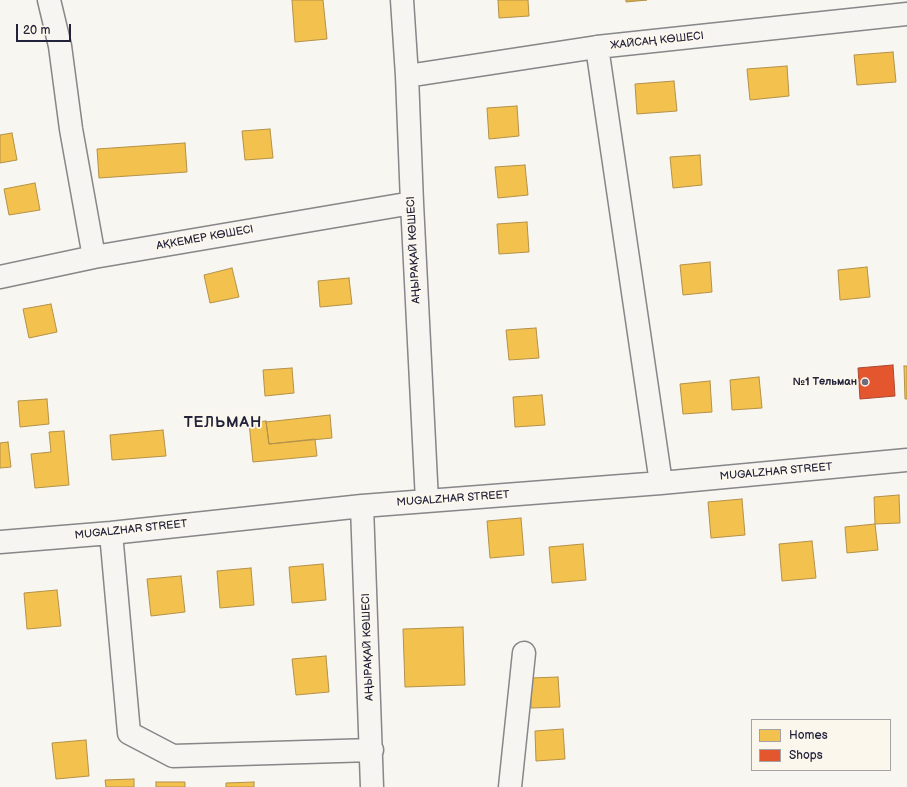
<!DOCTYPE html>
<html>
<head>
<meta charset="utf-8">
<style>
  body { margin:0 }
  #map { position:relative; width:907px; height:787px; overflow:hidden; background:#f8f6f0; font-family:"Balsamiq Sans",sans-serif }
  canvas { display:block }
  .legend { position:absolute; left:751px; top:719px; width:140px; height:52px; box-sizing:border-box; background:#fbf7ec; border:1px solid #a4a2a5; margin:0; padding:5px 7px; list-style:none; font-size:12px; color:#22223b }
  .legend li { display:flex; align-items:center; gap:8px; height:20px }
  .legend b { width:20px; border:1px solid #a4a2a5 }
  .scale { position:absolute; left:16px; top:24px; width:55px; height:18px; box-sizing:border-box; border:2px solid #22223b; border-top:0; padding-left:5px; font-size:12px; line-height:14px; white-space:nowrap; color:#22223b; -webkit-text-stroke:3px #fbf7ec; paint-order:stroke }
</style>
</head>
<body>
<div id="map">
<canvas width="907" height="787"></canvas>
<ul class="legend">
<li><b style="height:11px;background:#f2c14e"></b>Homes</li>
<li><b style="height:11px;background:#e4572e"></b>Shops</li>
</ul>
<div class="scale">20 m</div>
</div>
<script>
const ctx = document.querySelector('canvas').getContext('2d');
ctx.lineJoin = 'round';
function fill(path, color) {
  ctx.fillStyle = color;
  ctx.fill(path, 'evenodd');
}
function poly(rows) {
  const path = new Path2D();
  for (const r of rows) {
    path.moveTo(r[0], r[1]);
    for (let i = 2; i < r.length; i += 2) path.lineTo(r[i], r[i + 1]);
  }
  return path;
}
function trace(path, color, width, dash) {
  ctx.strokeStyle = color;
  ctx.lineWidth = width;
  ctx.lineCap = dash ? 'butt' : 'round';
  ctx.setLineDash(dash || []);
  ctx.stroke(path);
}
function write(font, color, halo, rows, align = 'center') {
  ctx.font = font + ' "Balsamiq Sans",sans-serif';
  ctx.lineWidth = 4;
  ctx.setLineDash([]);
  ctx.textBaseline = 'middle';
  ctx.strokeStyle = halo;
  ctx.fillStyle = color;
  for (const [text, x, y, turn = 0] of rows) {
    ctx.save();
    ctx.translate(x, y);
    ctx.rotate((+turn || 0) * Math.PI / 180);
    ctx.textAlign = isNaN(turn) ? turn : align;
    if (halo) ctx.strokeText(text, 0, 0);
    ctx.fillText(text, 0, 0);
    ctx.restore();
  }
}
const homes = poly([
  [292,0,323,0,327,39,295,42,292,0],
  [498,0,528,0,529,16,499,18,498,0],
  [626,0,647,0,626,2,626,0],
  [893,52,896,82,857,85,854,55,893,52],
  [787,66,789,96,750,100,747,69,787,66],
  [674,81,677,111,637,114,635,84,674,81],
  [517,106,519,136,489,139,487,108,517,106],
  [270,129,273,158,245,160,242,131,270,129],
  [12,133,17,160,0,163,0,135,12,133],
  [185,143,187,172,99,178,97,149,185,143],
  [700,155,702,185,673,188,670,157,700,155],
  [525,165,528,195,498,198,495,167,525,165],
  [35,183,40,210,9,215,4,189,35,183],
  [527,222,529,252,499,254,497,224,527,222],
  [710,262,712,292,683,295,680,265,710,262],
  [867,267,870,297,840,300,838,270,867,267],
  [232,268,239,297,210,303,204,275,232,268],
  [349,278,352,304,320,307,318,281,349,278],
  [51,304,57,332,29,338,23,309,51,304],
  [536,328,539,358,509,360,506,330,536,328],
  [904,366,907,366,907,399,905,399,904,366],
  [292,368,294,393,265,396,263,370,292,368],
  [759,377,762,408,732,410,730,380,759,377],
  [710,381,712,412,683,414,680,384,710,381],
  [542,395,545,425,515,427,513,397,542,395],
  [47,399,49,424,20,427,18,401,47,399],
  [330,415,332,438,269,444,266,422,330,415],
  [266,421,269,444,315,439,317,456,253,462,249,423,266,421],
  [163,430,166,456,112,460,110,435,163,430],
  [64,431,69,485,35,488,31,454,51,452,49,432,64,431],
  [8,442,11,467,0,468,0,443,8,442],
  [899,495,900,523,875,524,874,497,899,495],
  [742,499,745,535,711,538,708,502,742,499],
  [521,518,524,555,490,558,487,521,521,518],
  [875,524,878,550,847,553,845,527,875,524],
  [812,541,816,578,782,581,779,544,812,541],
  [583,544,586,580,552,583,549,547,583,544],
  [323,564,326,600,292,603,289,567,323,564],
  [251,568,254,605,220,608,217,571,251,568],
  [181,576,185,612,151,616,147,579,181,576],
  [57,590,61,626,27,629,24,593,57,590],
  [463,627,465,685,405,687,403,629,463,627],
  [326,656,329,692,296,695,292,659,326,656],
  [558,677,560,707,531,708,530,678,558,677],
  [563,729,565,759,536,761,535,731,563,729],
  [86,740,89,776,56,779,52,743,86,740],
  [134,779,134,787,106,787,105,780,134,779],
  [156,782,185,782,185,787,156,787,156,782],
  [254,782,254,787,226,787,226,783,254,782]
]);
const shops = poly([
  [893,365,895,396,860,399,858,368,893,365]
]);
const minor = poly([
  [49,0,60,46,71,129,94,257],
  [402,0,407,76,412,203,427,501],
  [597,47,661,483],
  [407,76,597,47,907,14],
  [0,277,94,257,412,203],
  [362,506,372,787],
  [111,533,129,733,173,756,372,750],
  [0,542,111,533,362,506,661,483,907,460],
  [510,787,524,653]
]);
const markers = [
  [865,382,4,"#6d6c7a"]
];
const streetNames = [
  ["ЖАЙСАҢ КӨШЕСІ",657,41,-6],
  ["АҚКЕМЕР КӨШЕСІ",205,238,-10],
  ["АҢЫРАҚАЙ КӨШЕСІ",414,250,-93],
  ["MUGALZHAR STREET",776,472,-5],
  ["MUGALZHAR STREET",453,499,-4],
  ["MUGALZHAR STREET",131,530,-6],
  ["АҢЫРАҚАЙ КӨШЕСІ",368,647,-92]
];
const poiNames = [
  ["№1 Тельман",857,382]
];
const districtNames = [
  ["ТЕЛЬМАН",223,423]
];
fill(homes, '#f2c14e');
trace(homes, '#b49148', 1);
fill(shops, '#e4572e');
trace(shops, '#aa4732', 1);
trace(minor, '#878688', 25);
trace(minor, '#f6f5f1', 22);
for (const [x, y, r, color] of markers) {
  const dot = new Path2D();
  dot.arc(x, y, r, 0, 2 * Math.PI);
  ctx.fillStyle = color;
  ctx.fill(dot);
  trace(dot, '#fbf7ec', 1.5);
}
write('11px', '#22223b', '#fbf7ec', streetNames);
write('bold 11px', '#22223b', '#fbf7ec', poiNames, 'right');
ctx.letterSpacing = '1px';
write('bold 15px', '#22223b', '#fbf7ec', districtNames);
ctx.letterSpacing = '0px';
</script>
</body>
</html>
